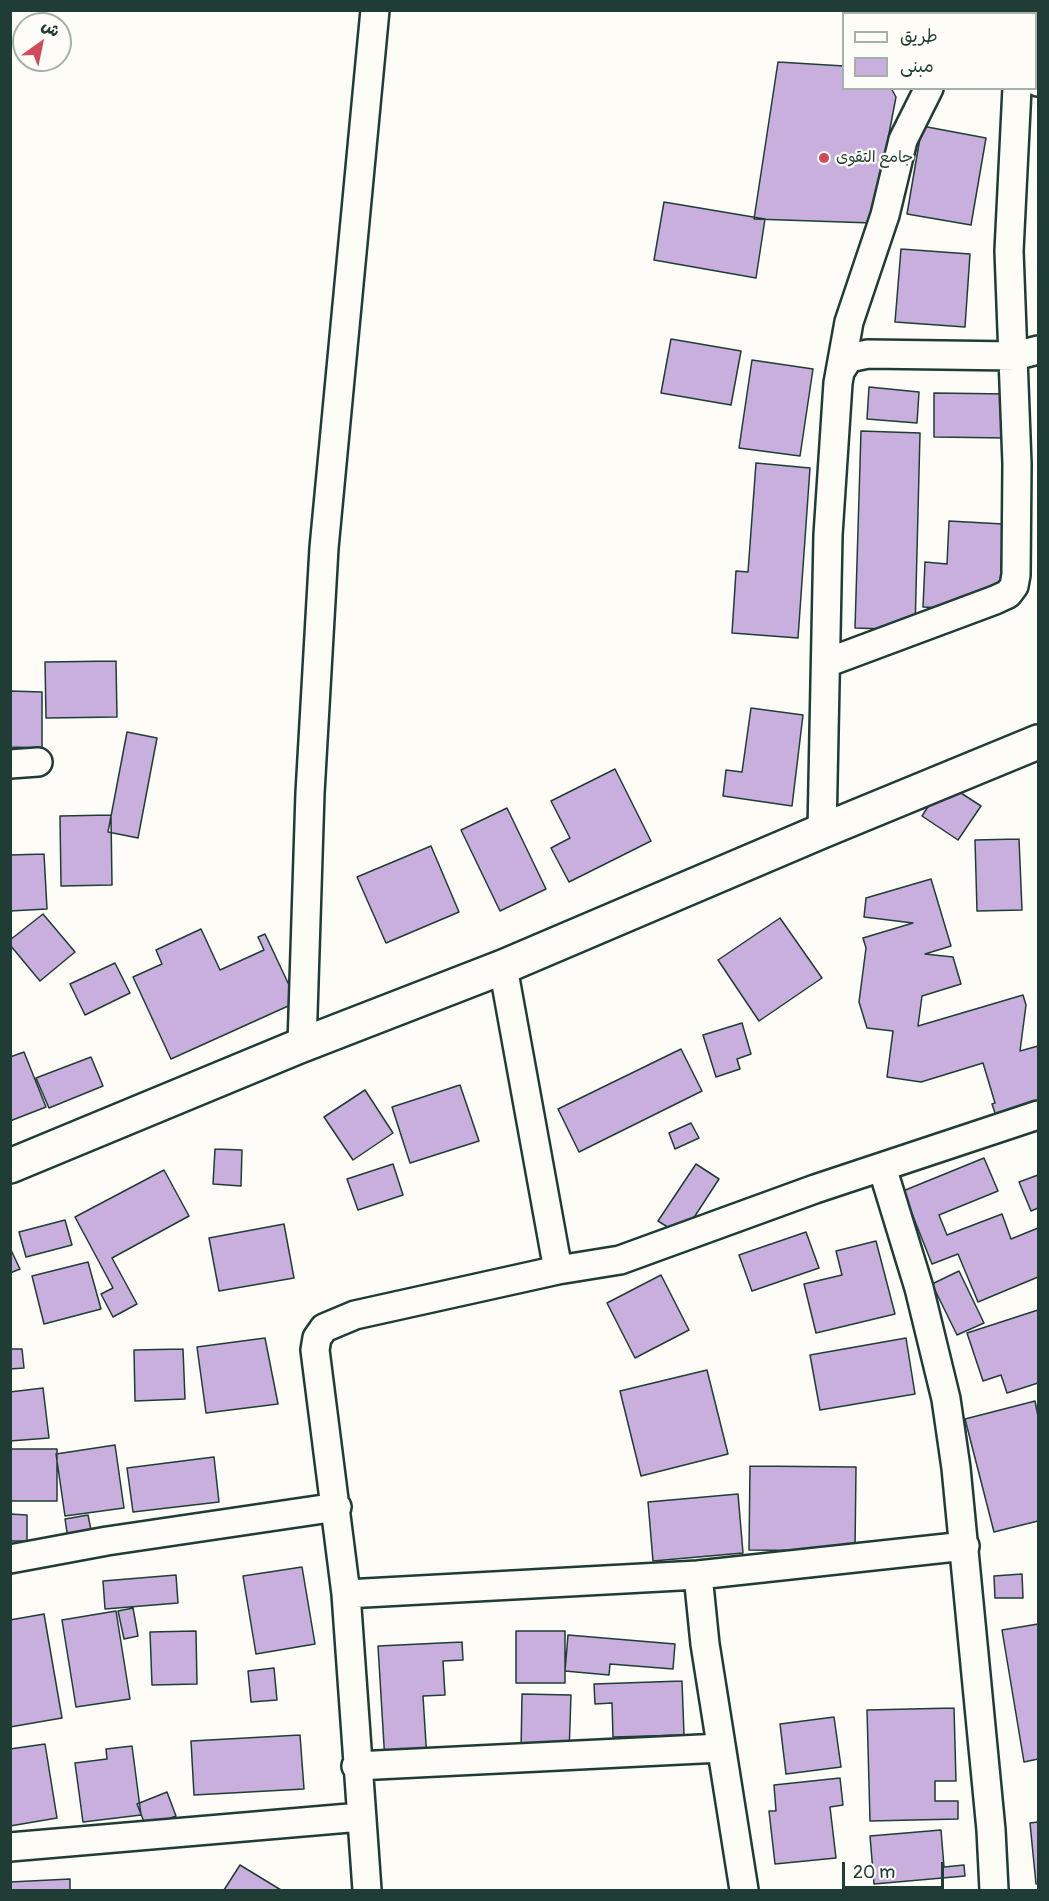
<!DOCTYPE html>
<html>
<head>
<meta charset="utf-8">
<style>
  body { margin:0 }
  #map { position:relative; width:1049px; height:1901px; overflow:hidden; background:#fdfcf7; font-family:Pangolin,"Playpen Sans Arabic",sans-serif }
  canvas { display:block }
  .frame { position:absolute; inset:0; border:12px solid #1f3d34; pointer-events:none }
  .legend { position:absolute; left:842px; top:12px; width:195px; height:78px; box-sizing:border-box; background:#fdfcf7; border:2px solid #a4b0a9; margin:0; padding:8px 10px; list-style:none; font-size:18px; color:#1f3d34 }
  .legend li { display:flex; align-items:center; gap:12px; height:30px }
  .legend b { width:30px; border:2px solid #a4b0a9 }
  .north { position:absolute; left:12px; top:12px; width:60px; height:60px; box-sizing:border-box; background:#fdfcf7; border:2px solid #a4b0a9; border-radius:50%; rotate:33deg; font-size:16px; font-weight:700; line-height:24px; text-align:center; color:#1f3d34 }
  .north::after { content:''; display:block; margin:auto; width:21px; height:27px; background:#d1495b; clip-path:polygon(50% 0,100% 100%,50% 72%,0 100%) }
  .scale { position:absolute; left:842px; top:1862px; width:102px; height:27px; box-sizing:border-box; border:3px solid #1f3d34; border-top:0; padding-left:8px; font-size:18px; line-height:21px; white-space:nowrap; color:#1f3d34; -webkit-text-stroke:4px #fdfcf7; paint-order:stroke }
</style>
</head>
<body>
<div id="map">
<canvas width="1049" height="1901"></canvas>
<div class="frame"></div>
<ul class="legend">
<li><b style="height:8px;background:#fdfcf7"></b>طريق</li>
<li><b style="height:16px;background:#c8afde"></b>مبنى</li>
</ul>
<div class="north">ش</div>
<div class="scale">20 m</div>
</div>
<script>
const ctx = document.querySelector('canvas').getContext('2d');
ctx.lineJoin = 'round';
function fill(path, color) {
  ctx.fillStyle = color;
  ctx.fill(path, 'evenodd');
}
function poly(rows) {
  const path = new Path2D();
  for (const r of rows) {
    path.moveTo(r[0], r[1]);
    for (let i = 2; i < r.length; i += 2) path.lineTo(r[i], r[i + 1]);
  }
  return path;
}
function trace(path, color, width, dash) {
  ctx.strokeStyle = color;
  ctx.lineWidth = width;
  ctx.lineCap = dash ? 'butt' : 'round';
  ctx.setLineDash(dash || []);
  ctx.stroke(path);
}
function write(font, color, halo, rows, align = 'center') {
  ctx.font = font + ' Pangolin,"Playpen Sans Arabic",sans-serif';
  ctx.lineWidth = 4.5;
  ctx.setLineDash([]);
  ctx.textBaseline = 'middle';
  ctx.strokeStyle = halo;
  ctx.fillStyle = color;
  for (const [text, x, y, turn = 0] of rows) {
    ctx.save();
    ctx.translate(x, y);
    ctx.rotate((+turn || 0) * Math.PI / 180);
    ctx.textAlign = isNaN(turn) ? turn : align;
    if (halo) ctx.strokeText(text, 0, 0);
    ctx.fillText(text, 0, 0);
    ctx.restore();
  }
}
const building = poly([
  [778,62,844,66,844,88,891,88,896,97,872,223,754,219,778,62],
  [922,126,986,138,971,225,907,214,922,126],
  [664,202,765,219,756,278,654,260,664,202],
  [901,249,970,254,965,327,895,322,901,249],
  [671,339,741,351,731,405,661,393,671,339],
  [752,360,813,369,800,456,739,448,752,360],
  [869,387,919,392,917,423,867,419,869,387],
  [934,393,1008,394,1008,438,934,437,934,393],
  [861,431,920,433,915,630,855,628,861,431],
  [756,463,810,468,798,638,732,633,736,571,748,572,756,463],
  [949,521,1003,524,999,611,923,607,925,562,947,564,949,521],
  [116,661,117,717,46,718,45,662,116,661],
  [10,691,42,692,42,748,10,747,10,691],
  [751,708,803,715,792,806,723,796,726,770,742,772,751,708],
  [127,732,157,738,138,838,108,832,127,732],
  [615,769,651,841,569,882,551,848,570,838,551,801,615,769],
  [944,782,981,806,958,840,922,816,944,782],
  [507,808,546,889,500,911,461,830,507,808],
  [111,815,112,885,61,886,60,816,111,815],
  [1019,839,1022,910,977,911,975,840,1019,839],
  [431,846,459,912,386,943,357,877,431,846],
  [44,854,47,909,10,911,10,855,44,854],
  [931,879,951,946,925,954,953,957,961,984,922,996,918,1026,1023,995,1026,1005,1020,1051,1038,1046,1038,1104,996,1116,992,1104,995,1103,983,1063,921,1082,887,1077,893,1031,867,1028,859,1002,866,948,863,938,913,923,864,917,866,898,931,879],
  [43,914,75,952,40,981,10,945,10,940,43,914],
  [780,918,822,978,759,1021,718,960,780,918],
  [201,929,220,970,264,950,258,937,265,934,297,1002,171,1059,133,977,162,964,156,950,201,929],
  [115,963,130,993,85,1015,70,984,115,963],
  [742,1023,751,1054,737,1059,740,1069,716,1077,703,1035,742,1023],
  [681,1049,702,1091,579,1152,558,1109,681,1049],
  [24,1052,46,1107,10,1121,10,1057,24,1052],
  [91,1057,103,1086,49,1108,36,1078,91,1057],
  [460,1085,479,1141,410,1163,392,1107,460,1085],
  [365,1090,393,1133,353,1160,324,1117,365,1090],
  [691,1123,699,1138,675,1149,669,1133,691,1123],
  [215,1149,242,1150,241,1186,213,1184,215,1149],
  [984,1158,998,1191,939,1215,947,1235,1002,1214,1011,1239,1038,1228,1038,1277,978,1302,958,1254,932,1264,903,1191,984,1158],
  [393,1164,403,1195,358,1210,347,1179,393,1164],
  [696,1164,719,1179,682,1236,658,1221,696,1164],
  [164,1170,189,1216,112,1258,137,1304,113,1317,101,1294,113,1288,75,1217,164,1170],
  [1038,1175,1038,1208,1031,1211,1019,1182,1038,1175],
  [65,1220,72,1245,26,1257,19,1232,65,1220],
  [284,1224,294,1278,219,1291,209,1238,284,1224],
  [806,1232,819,1268,752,1291,739,1255,806,1232],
  [876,1241,895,1314,816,1333,804,1284,842,1275,836,1251,876,1241],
  [10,1248,20,1269,10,1273,10,1248],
  [88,1262,101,1309,44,1324,32,1276,88,1262],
  [959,1271,984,1323,957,1335,932,1284,959,1271],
  [661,1275,689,1330,635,1358,607,1303,661,1275],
  [1038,1310,1038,1383,1007,1393,1001,1375,983,1381,967,1333,1038,1310],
  [265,1338,278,1404,206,1413,197,1347,265,1338],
  [906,1338,915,1394,820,1410,810,1355,906,1338],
  [10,1349,22,1349,24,1368,10,1369,10,1349],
  [183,1349,185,1399,135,1401,134,1350,183,1349],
  [707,1370,728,1454,641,1476,620,1391,707,1370],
  [43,1388,49,1438,10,1441,10,1392,43,1388],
  [1035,1401,1038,1416,1038,1521,994,1532,965,1419,1035,1401],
  [115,1445,124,1508,65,1516,56,1454,115,1445],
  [10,1449,57,1449,57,1501,10,1501,10,1449],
  [214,1457,219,1502,133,1512,127,1468,214,1457],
  [750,1466,856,1467,855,1551,749,1550,750,1466],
  [738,1494,743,1553,653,1561,648,1502,738,1494],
  [10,1514,27,1515,27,1541,10,1541,10,1514],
  [88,1515,92,1535,68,1539,65,1519,88,1515],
  [302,1567,315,1644,256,1654,243,1576,302,1567],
  [1022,1574,1023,1598,995,1598,994,1576,1022,1574],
  [176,1575,178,1603,105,1609,103,1581,176,1575],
  [133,1608,138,1636,124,1639,118,1611,133,1608],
  [116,1611,130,1699,76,1707,62,1620,116,1611],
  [44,1614,62,1718,10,1727,10,1620,44,1614],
  [1038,1624,1038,1759,1024,1762,1002,1630,1038,1624],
  [196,1631,197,1684,152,1685,150,1632,196,1631],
  [516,1631,565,1631,565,1683,516,1683,516,1631],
  [568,1635,675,1644,673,1669,610,1664,609,1675,565,1671,568,1635],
  [462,1642,463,1660,443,1661,445,1695,423,1696,427,1760,385,1762,378,1646,462,1642],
  [274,1668,277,1700,251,1702,248,1671,274,1668],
  [682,1681,684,1735,613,1737,612,1703,595,1704,594,1684,682,1681],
  [522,1694,571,1695,569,1754,521,1752,522,1694],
  [954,1708,956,1781,935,1781,935,1801,958,1801,958,1819,870,1821,867,1710,954,1708],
  [834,1717,841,1767,786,1774,780,1724,834,1717],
  [300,1735,304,1789,194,1795,191,1741,300,1735],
  [45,1744,57,1818,10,1826,10,1749,45,1744],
  [132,1746,141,1815,83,1822,75,1763,107,1759,106,1749,132,1746],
  [840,1778,843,1805,830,1807,836,1858,775,1864,769,1811,776,1811,774,1785,840,1778],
  [167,1792,176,1816,146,1827,137,1804,167,1792],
  [1038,1822,1038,1884,1036,1884,1030,1823,1038,1822],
  [941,1830,944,1867,964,1865,965,1876,874,1884,870,1836,941,1830],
  [240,1865,281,1890,224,1890,240,1865],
  [70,1879,70,1890,10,1890,10,1882,70,1879],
  [879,1888,953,1890,879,1890,879,1888]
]);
const minor = poly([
  [915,10,921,14],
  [1036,80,1038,82],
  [841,370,849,358,868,354,1015,356,1038,350],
  [826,663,995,600,1008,594,1014,586,1016,575,1017,464,1009,251,1017,88],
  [10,764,38,762],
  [822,831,828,535,838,383,849,322,885,215,903,140,929,88],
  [503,967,558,1270],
  [302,1045,310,793,324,548,375,10],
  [882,1167,919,1288,946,1399,956,1468,991,1830,994,1890],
  [10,1559,107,1541,337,1507],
  [698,1575,965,1546],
  [346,1594,698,1575,705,1644,744,1890],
  [356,1766,721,1748],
  [10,1847,361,1817],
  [367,1890,346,1594,315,1350,317,1338,324,1328,355,1315,558,1270,620,1260,815,1189,1038,1115]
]);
const secondary = poly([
  [10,1166,302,1045,503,967,822,831,1038,742]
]);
const markers = [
  [824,158,6,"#d1495b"]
];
const poiNames = [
  ["جامع التقوى",836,158]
];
fill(building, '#c8afde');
trace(building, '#1f3d34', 1.5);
trace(minor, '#1f3d34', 32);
trace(secondary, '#1f3d34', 38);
trace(minor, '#fdfcf7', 27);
trace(secondary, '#fdfcf7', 33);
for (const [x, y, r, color] of markers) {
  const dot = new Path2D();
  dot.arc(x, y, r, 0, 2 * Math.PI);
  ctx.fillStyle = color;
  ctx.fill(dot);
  trace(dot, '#fdfcf7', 2);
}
write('16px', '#1f3d34', '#fdfcf7', poiNames, 'left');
</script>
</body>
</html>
